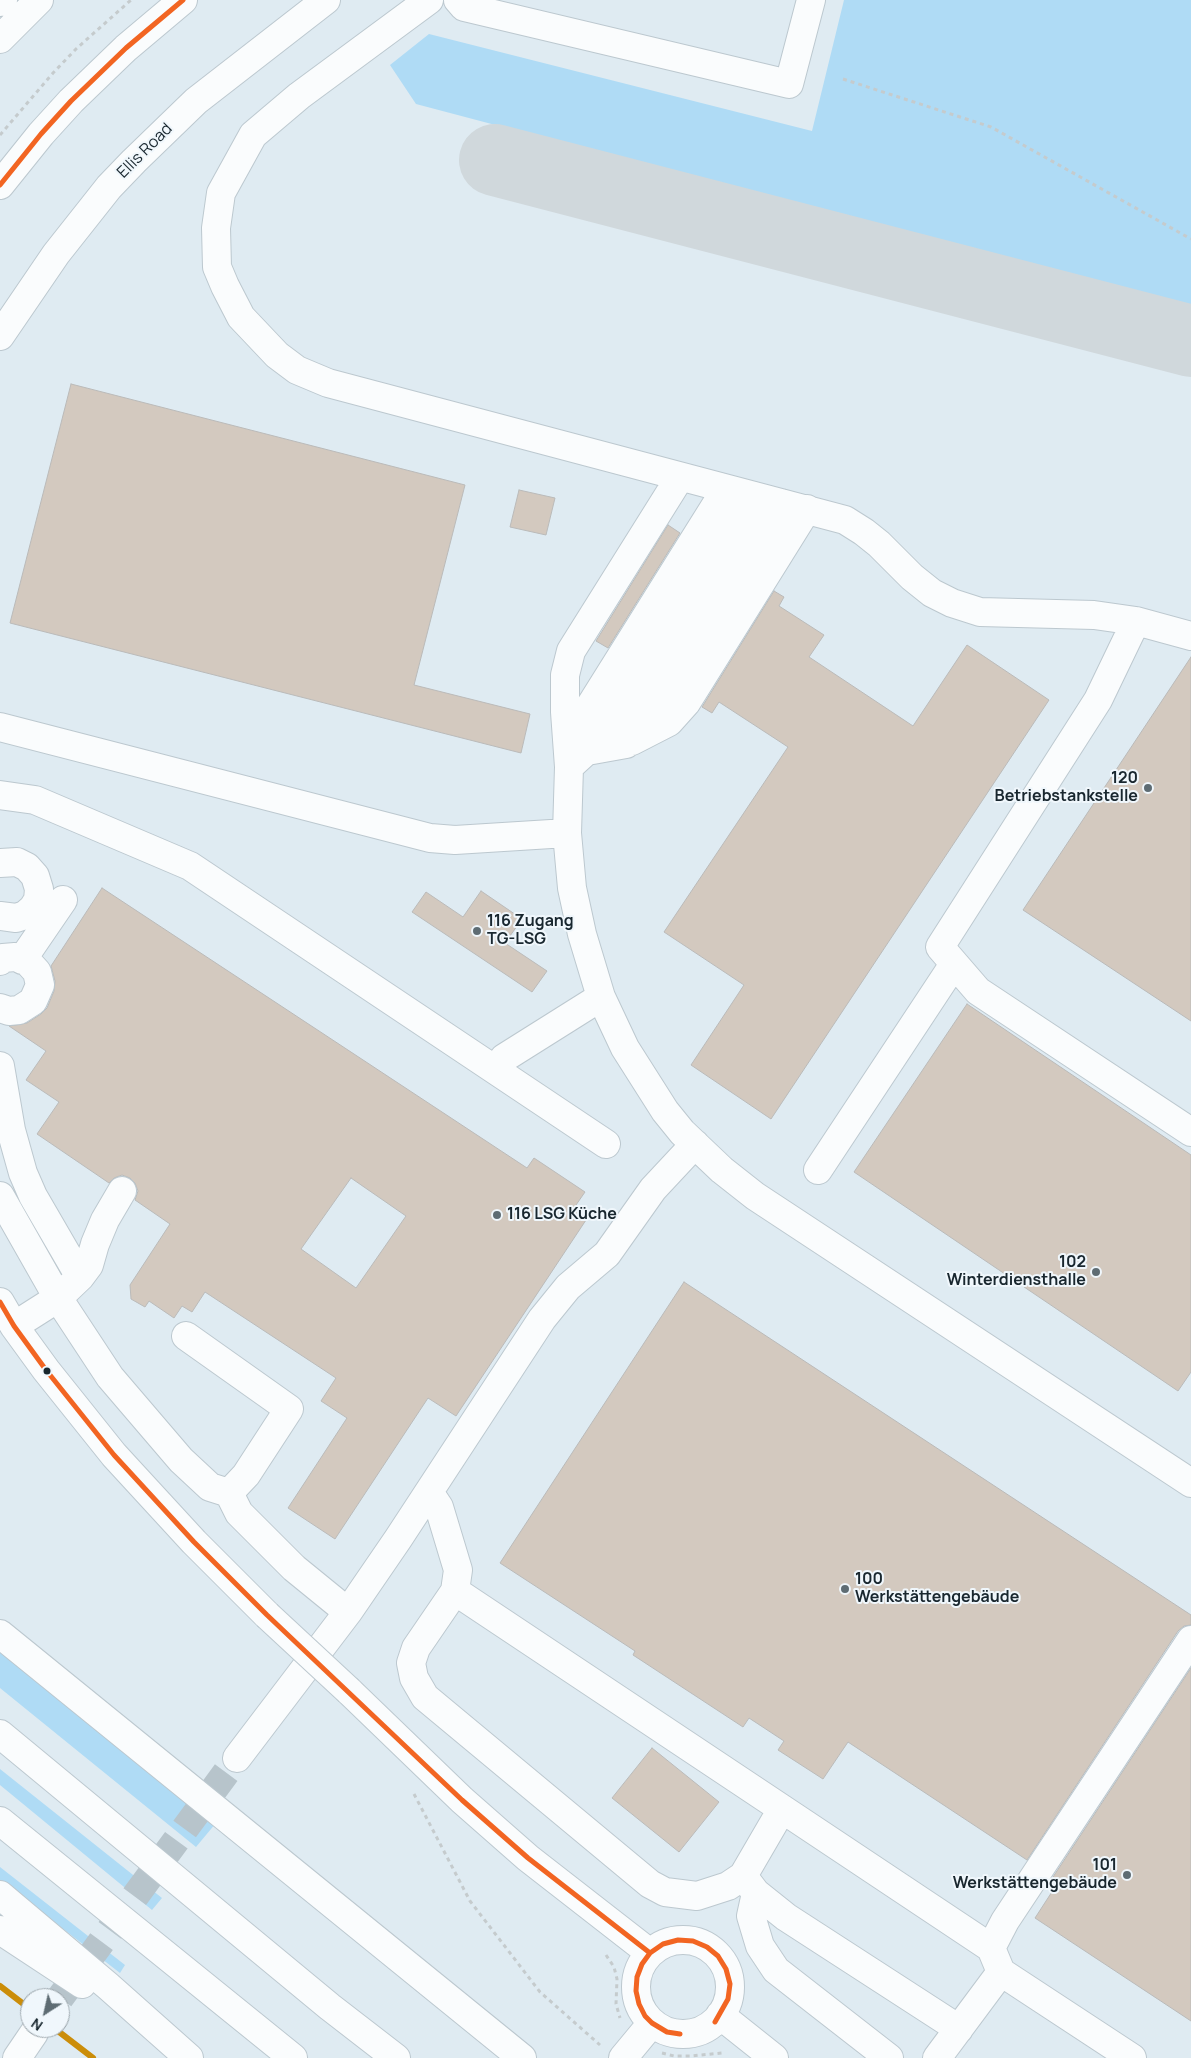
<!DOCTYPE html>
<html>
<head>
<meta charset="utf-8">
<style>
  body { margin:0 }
  #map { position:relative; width:1191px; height:2058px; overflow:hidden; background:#dfebf2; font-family:Manrope,sans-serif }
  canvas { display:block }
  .north { position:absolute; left:20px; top:1988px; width:50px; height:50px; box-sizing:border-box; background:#f0f7fc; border:1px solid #9aa4aa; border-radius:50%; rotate:215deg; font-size:14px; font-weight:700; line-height:20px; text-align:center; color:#19272f }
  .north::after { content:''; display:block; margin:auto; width:18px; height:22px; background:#5e6c73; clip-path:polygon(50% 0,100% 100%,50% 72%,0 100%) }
</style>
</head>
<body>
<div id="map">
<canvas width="1191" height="2058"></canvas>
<div class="north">N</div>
</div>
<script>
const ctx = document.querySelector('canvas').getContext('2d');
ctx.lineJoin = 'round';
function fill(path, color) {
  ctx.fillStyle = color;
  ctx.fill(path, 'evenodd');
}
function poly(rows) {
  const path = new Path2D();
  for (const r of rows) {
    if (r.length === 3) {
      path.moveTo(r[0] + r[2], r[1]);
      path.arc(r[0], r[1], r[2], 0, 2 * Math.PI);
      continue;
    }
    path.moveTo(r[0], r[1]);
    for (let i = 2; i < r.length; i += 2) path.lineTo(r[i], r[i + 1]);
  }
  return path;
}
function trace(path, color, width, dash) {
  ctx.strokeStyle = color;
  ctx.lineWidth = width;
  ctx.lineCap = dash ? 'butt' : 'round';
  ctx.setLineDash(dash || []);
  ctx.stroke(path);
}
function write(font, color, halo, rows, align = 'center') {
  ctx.font = font + ' Manrope,sans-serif';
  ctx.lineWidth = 4;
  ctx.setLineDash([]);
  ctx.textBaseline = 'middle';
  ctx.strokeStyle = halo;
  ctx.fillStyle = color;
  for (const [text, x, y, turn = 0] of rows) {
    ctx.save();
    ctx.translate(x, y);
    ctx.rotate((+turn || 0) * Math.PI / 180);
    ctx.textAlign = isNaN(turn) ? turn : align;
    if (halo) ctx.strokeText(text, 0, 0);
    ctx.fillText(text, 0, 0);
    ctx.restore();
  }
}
const green = poly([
  [844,0,1191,0,1191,309,416,104,390,65,429,34,812,131],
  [0,1649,216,1823,196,1847,0,1688],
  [0,1769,162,1898,152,1910,0,1785],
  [0,1867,125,1965,120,1973,0,1880]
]);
const taxiway = poly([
  [495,160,1191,341]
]);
const building = poly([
  [71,384,465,485,414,685,530,714,521,753,10,623,71,384],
  [519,490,555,498,546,535,510,527,519,490],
  [668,525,680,533,608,648,596,641,668,525],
  [774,591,784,597,779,606,824,635,809,657,913,726,967,645,1049,700,771,1119,691,1065,744,985,664,932,788,747,719,702,712,713,702,707,774,591],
  [1191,657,1191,1021,1023,910,1191,657],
  [102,888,527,1168,534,1158,585,1192,576,1205,590,1214,456,1416,428,1398,335,1539,288,1508,347,1418,321,1401,336,1378,205,1292,192,1312,182,1306,174,1318,149,1301,145,1307,131,1299,130,1285,170,1224,135,1200,138,1191,135,1183,130,1178,122,1175,114,1178,109,1183,37,1134,59,1102,26,1080,46,1051,9,1026,27,1023,41,1014,47,1008,54,991,55,981,51,966,102,888],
  [351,1178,406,1216,356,1288,301,1249,351,1178],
  [481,891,522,919,505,943,547,971,532,992,412,912,426,892,463,917,481,891],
  [967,1004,1191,1155,1191,1372,1178,1391,854,1172,967,1004],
  [684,1282,1191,1615,1191,1625,1184,1626,1178,1631,1027,1860,848,1742,823,1779,778,1750,784,1741,749,1718,743,1727,633,1655,635,1651,500,1563,684,1282],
  [1191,1668,1191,2021,1035,1918,1059,1881,1053,1877,1191,1668],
  [652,1748,719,1802,679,1852,612,1798,652,1748]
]);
const minorTunnel = poly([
  [60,1998,237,1758]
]);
const path = poly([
  [843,79,991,127,1191,239],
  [0,135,53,73,76,49,131,0],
  [414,1794,470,1901,540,1992,600,2045],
  [606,1955,614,1967,617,1979,616,2004,620,2018],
  [662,2053,674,2056,691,2056,722,2053]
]);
const minor = poly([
  [429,0,299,96,253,135,221,193,216,228,217,267,225,286,241,317,277,355,297,370,328,383,845,520,864,532,879,544,912,577,932,593,952,603,980,612,1094,615,1136,621,1191,636],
  [458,0,464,7,789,84,811,0],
  [0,185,41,134,71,101,126,48,183,0],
  [0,336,56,254,109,187,134,161,196,101,326,0],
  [680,477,571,651,565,675,565,712,569,767,567,833,572,888,582,934,601,997,625,1048,665,1111,682,1132,722,1170,755,1196,1191,1483],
  [1136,621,1098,700,940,947,978,991,1191,1132],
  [0,727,430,838,455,840,567,833],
  [632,741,669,722,686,703,807,509],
  [574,751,582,719,726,489],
  [587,751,626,744,649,714,781,503],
  [569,767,605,734,754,496],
  [0,795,35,800,190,866,606,1144],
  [0,863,17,862,27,867,35,876,39,889,38,900,33,908,25,915,16,918,0,916],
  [22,960,63,900],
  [0,961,3,958,15,957,27,961,37,972,40,985,33,1001,19,1010,9,1011,0,1008],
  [0,1066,11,1130,23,1173,33,1196,80,1277],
  [496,1070,504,1058,601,997],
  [818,1170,954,964],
  [0,1196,58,1298,110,1377,181,1460,210,1487,229,1493,246,1475,289,1409,186,1336],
  [0,1302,14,1326,46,1370,114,1455,194,1542,267,1615],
  [14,1326,58,1298,80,1277,89,1265,95,1244,105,1220,122,1191],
  [429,1492,439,1507,458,1570,455,1591,416,1648,411,1663,414,1678,425,1697,650,1884,665,1892,697,1896,728,1886,743,1876,782,1809],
  [229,1493,239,1513,294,1568,348,1612],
  [455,1591,991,1948,1001,1972,1132,2058],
  [349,1691,462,1800,528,1858,650,1953],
  [237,1758,348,1612,398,1539,542,1319,568,1287,607,1254,653,1189,695,1144],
  [743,1876,756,1893,786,1917,959,2029],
  [756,1893,751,1916,760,1946,776,1970,889,2058],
  [683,1987,47],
  [991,1948,1005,1921,1191,1640],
  [720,2015,774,2058],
  [17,2058,34,2033],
  [623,2058,652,2023],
  [937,2058,1001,1972]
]);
const highway = poly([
  [0,2,3,0],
  [0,39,39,0],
  [0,1634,522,2058],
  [0,1734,330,2007,396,2058],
  [0,1821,293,2058],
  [0,1895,108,1986,189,2058],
  [0,1930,82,1984]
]);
const minorBridge = poly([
  [267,1615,349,1691]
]);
const bus1 = poly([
  [0,185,41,134,71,101,126,48,183,0],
  [0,1302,14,1326,46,1370,114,1455,194,1542,267,1615,462,1800,528,1858,650,1953],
  [637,1977,636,1991,639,2004,645,2016,652,2023,667,2032,680,2034],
  [637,1977,642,1964,650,1953,663,1944,678,1940,693,1941,707,1947,718,1956,726,1969,730,1984,728,1999,715,2022]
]);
const rail1 = poly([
  [0,1986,30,2009],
  [54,2028,93,2058]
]);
const markers = [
  [1148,788,5,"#5e6c73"],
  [477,931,5,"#5e6c73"],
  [497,1215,5,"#5e6c73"],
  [1096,1272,5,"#5e6c73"],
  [47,1371,4.5,"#19272f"],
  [845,1589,5,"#5e6c73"],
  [1127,1875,5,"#5e6c73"]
];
const streetNames = [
  ["Ellis Road",145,151,-45]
];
const poiNames = [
  ["120",1138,779],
  ["Betriebstankstelle",1138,797],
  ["116 Zugang",487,922,"left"],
  ["TG-LSG",487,940,"left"],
  ["116 LSG Küche",507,1215,"left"],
  ["102",1086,1263],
  ["Winterdiensthalle",1086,1281],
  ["100",855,1580,"left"],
  ["Werkstättengebäude",855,1598,"left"],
  ["101",1117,1866],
  ["Werkstättengebäude",1117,1884]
];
fill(green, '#afdbf5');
trace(taxiway, '#d0d8dc', 72);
fill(building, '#d3c9bf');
trace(building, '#babab9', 1);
trace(minorTunnel, '#b7c4cb', 28, [28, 14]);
trace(minor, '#bcc8cf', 30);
trace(highway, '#bcc8cf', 30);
trace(path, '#c5cbcd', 3, [4, 4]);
trace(minor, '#fafcfd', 28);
trace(highway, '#fafcfd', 28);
trace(minorBridge, '#bcc8cf', 30, []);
trace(minorBridge, '#fafcfd', 28);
trace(bus1, '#f26522', 5);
trace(rail1, '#cb8d09', 6);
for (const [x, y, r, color] of markers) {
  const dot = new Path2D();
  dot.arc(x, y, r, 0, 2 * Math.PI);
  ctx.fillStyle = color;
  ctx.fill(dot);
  trace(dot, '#f0f7fc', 2);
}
write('16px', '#19272f', '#f0f7fc', streetNames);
write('bold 16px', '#19272f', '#f0f7fc', poiNames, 'right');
</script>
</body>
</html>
